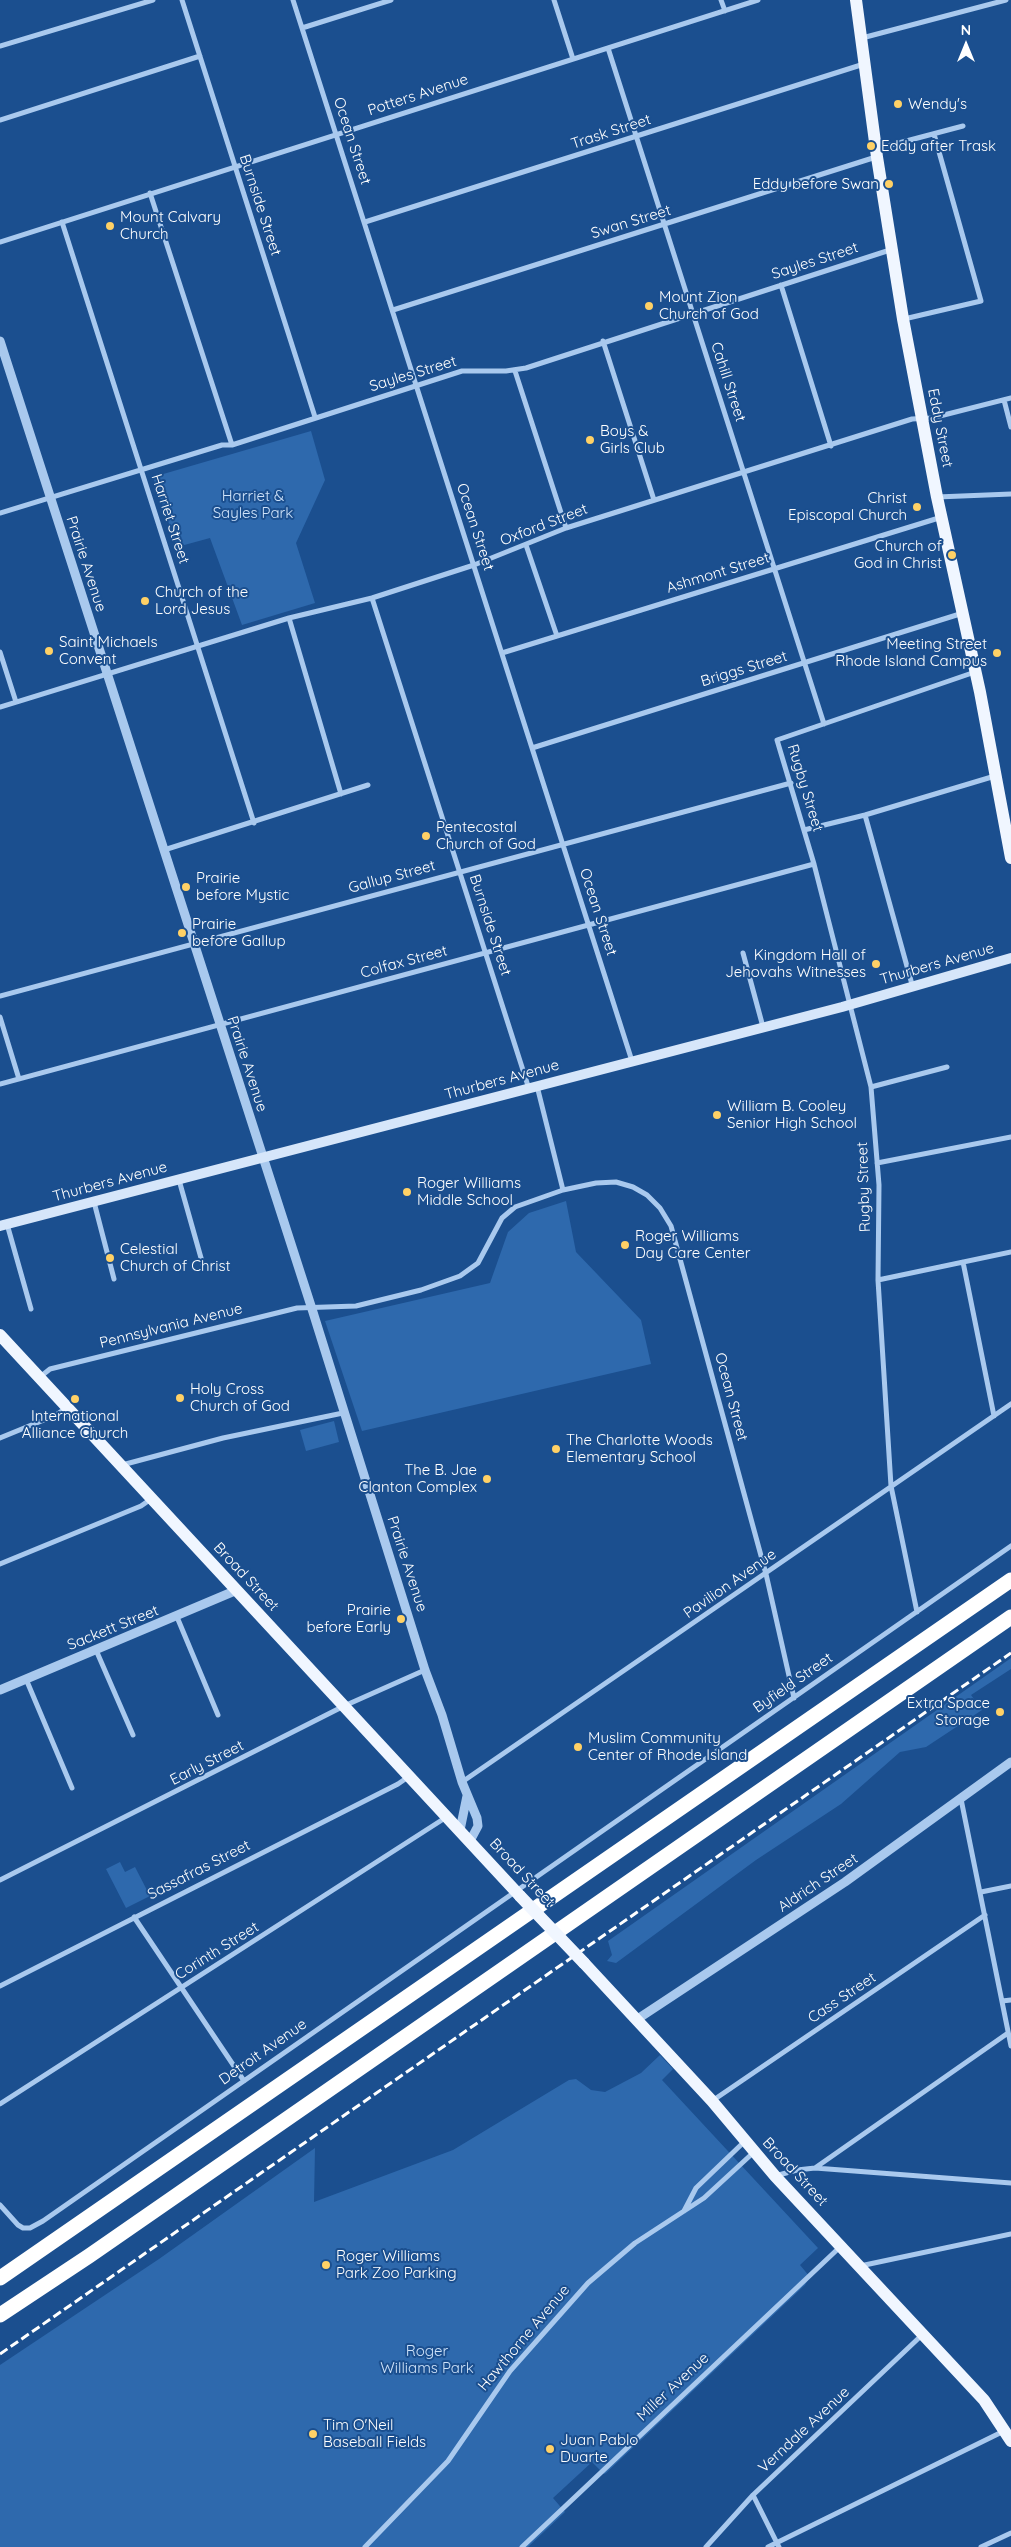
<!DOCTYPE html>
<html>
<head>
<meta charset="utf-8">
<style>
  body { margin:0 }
  #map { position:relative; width:1011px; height:2547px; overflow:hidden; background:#1b4f8f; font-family:Quicksand,sans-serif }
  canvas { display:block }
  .north { position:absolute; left:941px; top:20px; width:50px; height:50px; -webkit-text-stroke:4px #1b4f8f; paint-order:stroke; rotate:0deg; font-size:14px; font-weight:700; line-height:20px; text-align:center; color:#fff }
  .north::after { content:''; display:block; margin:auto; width:18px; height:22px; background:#fff; clip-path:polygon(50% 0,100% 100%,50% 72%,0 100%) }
</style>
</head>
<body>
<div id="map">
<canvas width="1011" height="2547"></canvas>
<div class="north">N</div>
</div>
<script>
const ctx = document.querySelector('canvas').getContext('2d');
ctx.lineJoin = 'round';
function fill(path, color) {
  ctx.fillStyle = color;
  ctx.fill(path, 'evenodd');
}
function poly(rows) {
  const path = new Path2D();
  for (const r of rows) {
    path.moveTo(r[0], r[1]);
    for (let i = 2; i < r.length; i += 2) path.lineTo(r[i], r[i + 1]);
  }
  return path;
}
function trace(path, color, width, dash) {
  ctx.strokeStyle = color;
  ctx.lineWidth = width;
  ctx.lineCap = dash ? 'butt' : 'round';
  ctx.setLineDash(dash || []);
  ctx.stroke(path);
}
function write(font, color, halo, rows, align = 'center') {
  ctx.font = font + ' Quicksand,sans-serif';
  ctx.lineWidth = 4;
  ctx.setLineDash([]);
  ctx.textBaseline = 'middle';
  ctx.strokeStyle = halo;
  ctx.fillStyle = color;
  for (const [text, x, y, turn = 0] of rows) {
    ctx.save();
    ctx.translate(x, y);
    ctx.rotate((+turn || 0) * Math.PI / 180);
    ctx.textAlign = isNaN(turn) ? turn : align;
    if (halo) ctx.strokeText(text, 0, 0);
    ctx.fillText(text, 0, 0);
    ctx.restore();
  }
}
const green = poly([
  [311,431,325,480,296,543,315,603,242,625,210,538,177,547,153,477],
  [566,1201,576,1252,641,1320,651,1364,362,1431,325,1321,490,1283,508,1232,529,1213],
  [334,1421,339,1442,306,1451,300,1430],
  [1011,1658,1011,1669,971,1695,982,1710,926,1747,900,1752,841,1804,756,1860,616,1963,607,1961,612,1955,608,1941],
  [120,1862,125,1872,135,1867,150,1896,126,1908,106,1869],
  [660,2055,673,2069,662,2080,818,2248,800,2265,810,2277,805,2285,606,2473,604,2474,592,2462,553,2498,565,2512,528,2547,0,2547,0,2365,159,2259,315,2148,314,2202,453,2150,569,2080,576,2079,591,2090,605,2092,641,2073]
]);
const minor = poly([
  [182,0,315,417],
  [293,0,632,1061],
  [554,0,573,59],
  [721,0,725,11],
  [302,28,391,0],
  [862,38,1006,0],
  [0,46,153,0],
  [608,48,824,724],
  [0,120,200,56],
  [876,149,963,126],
  [150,193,232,445],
  [62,222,254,823],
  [365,222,864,64],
  [0,242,758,0],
  [781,285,831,446],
  [393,310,876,157],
  [904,319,981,301,934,134],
  [603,341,654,500],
  [515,371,566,528],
  [1004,400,1011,427],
  [937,497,1011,494],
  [0,513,222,445,232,445,462,371,506,371,526,368,890,250],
  [526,545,557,636],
  [372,598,529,1089],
  [289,618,341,794],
  [0,652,16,702],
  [502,653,942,517],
  [0,707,289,618,372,598,474,565,566,528,912,419,932,418,1011,398],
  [532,748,963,613],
  [865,815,913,988],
  [804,830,865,815,995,776],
  [164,850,368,785],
  [743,953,763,1027],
  [0,996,791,783],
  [0,1017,19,1079],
  [0,1084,814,864],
  [537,1086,563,1190],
  [871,1087,947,1067],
  [877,1163,1011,1137],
  [179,1180,203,1265],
  [94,1202,114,1279],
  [7,1224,31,1309],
  [963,1262,994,1416],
  [878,1280,1011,1252],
  [40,1377,50,1369,297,1308,356,1306,421,1290,460,1276,478,1263,502,1218,515,1207,563,1190,596,1183,616,1182,633,1187,647,1195,660,1208,671,1226,766,1574,794,1698],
  [0,1438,56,1415,66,1408],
  [122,1465,223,1438,343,1413],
  [0,1564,141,1506,151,1499],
  [917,1612,891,1486,878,1280,879,1185,871,1087,814,864,777,740,975,672],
  [177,1617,218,1715],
  [96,1650,133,1735],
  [26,1679,72,1788],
  [462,1782,1011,1404],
  [961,1799,1011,2046],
  [0,1880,344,1706,425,1670],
  [981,1892,1011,1886],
  [134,1917,244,2081],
  [0,1986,398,1784,408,1777],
  [1002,2001,1011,2000],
  [712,2101,985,1915],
  [0,2104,445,1818],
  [815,2168,1008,2033],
  [775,2176,797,2170,815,2168,1011,2183],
  [0,2205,18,2225,23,2228,30,2228,43,2221,1011,1546],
  [684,2211,696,2188,745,2141],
  [860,2266,1011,2234],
  [753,2495,779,2547],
  [365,2547,448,2461,510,2371,588,2283,635,2243,704,2198,754,2152],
  [522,2547,841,2246],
  [706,2547,753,2495,923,2334],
  [768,2547,1004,2431],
  [981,2547,1011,2533]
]);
const tertiary = poly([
  [0,341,312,1309,425,1670,442,1715,462,1782,477,1818,478,1826,470,1841],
  [0,1690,237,1590],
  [460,1830,467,1796],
  [636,2020,845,1882,1011,1762]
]);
const secondary = poly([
  [0,1226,842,1007,1011,958]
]);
const primary = poly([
  [856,0,877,157,903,319,937,497,980,692,1011,858],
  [0,1335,520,1896],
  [584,1963,712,2101,775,2176,984,2400,1011,2441]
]);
const motorway = poly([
  [0,2278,1011,1580],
  [0,2315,89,2256,1011,1617]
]);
const rail = poly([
  [0,2354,1011,1653]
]);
const primaryBridge = poly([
  [520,1896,584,1963]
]);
const markers = [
  [898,104,5,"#ffd166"],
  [871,146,5,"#ffd166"],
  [889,184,5,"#ffd166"],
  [110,226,5,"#ffd166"],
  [649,306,5,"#ffd166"],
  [590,440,5,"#ffd166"],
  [917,507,5,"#ffd166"],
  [952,555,5,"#ffd166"],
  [145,601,5,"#ffd166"],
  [49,651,5,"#ffd166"],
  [997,653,5,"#ffd166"],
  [426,836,5,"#ffd166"],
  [186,887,5,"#ffd166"],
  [182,933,5,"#ffd166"],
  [876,964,5,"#ffd166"],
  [717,1115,5,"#ffd166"],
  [407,1192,5,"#ffd166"],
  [625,1245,5,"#ffd166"],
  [110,1258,5,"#ffd166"],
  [180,1398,5,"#ffd166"],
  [75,1399,5,"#ffd166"],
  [556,1449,5,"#ffd166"],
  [487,1479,5,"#ffd166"],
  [401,1619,5,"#ffd166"],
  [1000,1712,5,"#ffd166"],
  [578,1747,5,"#ffd166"],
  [326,2265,5,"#ffd166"],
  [313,2434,5,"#ffd166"],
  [550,2449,5,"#ffd166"]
];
const streetNames = [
  ["Potters Avenue",418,95,-18],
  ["Trask Street",611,132,-18],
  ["Ocean Street",352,141,72],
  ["Burnside Street",260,205,72],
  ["Swan Street",631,222,-17],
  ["Sayles Street",815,261,-18],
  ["Sayles Street",413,374,-17],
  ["Cahill Street",728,382,72],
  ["Eddy Street",940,428,79],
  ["Harriet Street",170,519,72],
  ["Oxford Street",544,525,-21],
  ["Ocean Street",475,527,72],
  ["Prairie Avenue",86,564,72],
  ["Ashmont Street",718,573,-17],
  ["Briggs Street",744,669,-17],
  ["Rugby Street",805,788,73],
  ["Gallup Street",392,877,-15],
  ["Ocean Street",598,912,72],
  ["Burnside Street",490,925,72],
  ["Colfax Street",404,962,-15],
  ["Thurbers Avenue",937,964,-16],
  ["Prairie Avenue",247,1064,72],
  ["Thurbers Avenue",502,1080,-15],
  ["Thurbers Avenue",110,1182,-15],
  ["Rugby Street",864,1187,-92],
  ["Pennsylvania Avenue",171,1326,-14],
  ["Ocean Street",731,1397,75],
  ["Prairie Avenue",407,1564,72],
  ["Broad Street",246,1577,47],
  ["Pavilion Avenue",730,1584,-35],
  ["Sackett Street",113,1628,-22],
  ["Byfield Street",793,1683,-35],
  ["Early Street",207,1763,-27],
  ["Sassafras Street",199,1870,-27],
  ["Broad Street",522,1873,47],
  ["Aldrich Street",818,1883,-34],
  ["Corinth Street",217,1951,-32],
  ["Cass Street",842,1998,-34],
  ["Detroit Avenue",263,2052,-35],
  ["Broad Street",795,2172,47],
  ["Hawthorne Avenue",524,2338,-50],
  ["Miller Avenue",673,2387,-43],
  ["Verndale Avenue",804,2430,-43]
];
const poiNames = [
  ["Wendy's",908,104],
  ["Eddy after Trask",881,146],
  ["Eddy before Swan",879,184,"right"],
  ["Mount Calvary",120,217],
  ["Church",120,234],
  ["Mount Zion",659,297],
  ["Church of God",659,314],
  ["Boys &",600,431],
  ["Girls Club",600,448],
  ["Christ",907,498,"right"],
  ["Episcopal Church",907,515,"right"],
  ["Church of",942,546,"right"],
  ["God in Christ",942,563,"right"],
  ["Church of the",155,592],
  ["Lord Jesus",155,609],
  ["Saint Michaels",59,642],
  ["Convent",59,659],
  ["Meeting Street",987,644,"right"],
  ["Rhode Island Campus",987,661,"right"],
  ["Pentecostal",436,827],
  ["Church of God",436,844],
  ["Prairie",196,878],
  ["before Mystic",196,895],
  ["Prairie",192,924],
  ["before Gallup",192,941],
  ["Kingdom Hall of",866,955,"right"],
  ["Jehovahs Witnesses",866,972,"right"],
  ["William B. Cooley",727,1106],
  ["Senior High School",727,1123],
  ["Roger Williams",417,1183],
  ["Middle School",417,1200],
  ["Roger Williams",635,1236],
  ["Day Care Center",635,1253],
  ["Celestial",120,1249],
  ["Church of Christ",120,1266],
  ["Holy Cross",190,1389],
  ["Church of God",190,1406],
  ["International",75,1416,"center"],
  ["Alliance Church",75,1433,"center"],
  ["The Charlotte Woods",566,1440],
  ["Elementary School",566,1457],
  ["The B. Jae",477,1470,"right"],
  ["Clanton Complex",477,1487,"right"],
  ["Prairie",391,1610,"right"],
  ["before Early",391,1627,"right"],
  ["Extra Space",990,1703,"right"],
  ["Storage",990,1720,"right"],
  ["Muslim Community",588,1738],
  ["Center of Rhode Island",588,1755],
  ["Roger Williams",336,2256],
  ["Park Zoo Parking",336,2273],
  ["Tim O'Neil",323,2425],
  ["Baseball Fields",323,2442],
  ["Juan Pablo",560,2440],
  ["Duarte",560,2457]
];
const parkNames = [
  ["Harriet &",253,496],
  ["Sayles Park",253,513],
  ["Roger",427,2351],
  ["Williams Park",427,2368]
];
fill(green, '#2e69ad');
trace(minor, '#a9c9ee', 5);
trace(tertiary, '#a9c9ee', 9);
trace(secondary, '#d6e6fa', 10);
trace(primary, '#f0f6ff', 12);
trace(motorway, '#fff', 15);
trace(rail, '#fff', 3, [9, 4]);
trace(primaryBridge, '#f0f6ff', 12);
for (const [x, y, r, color] of markers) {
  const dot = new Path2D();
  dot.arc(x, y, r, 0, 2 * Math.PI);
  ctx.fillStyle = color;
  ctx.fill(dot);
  trace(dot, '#1b4f8f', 2);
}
write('15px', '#fff', '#1b4f8f', streetNames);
write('15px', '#fff', '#1b4f8f', poiNames, 'left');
write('15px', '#cfe3fa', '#1b4f8f', parkNames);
</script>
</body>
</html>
